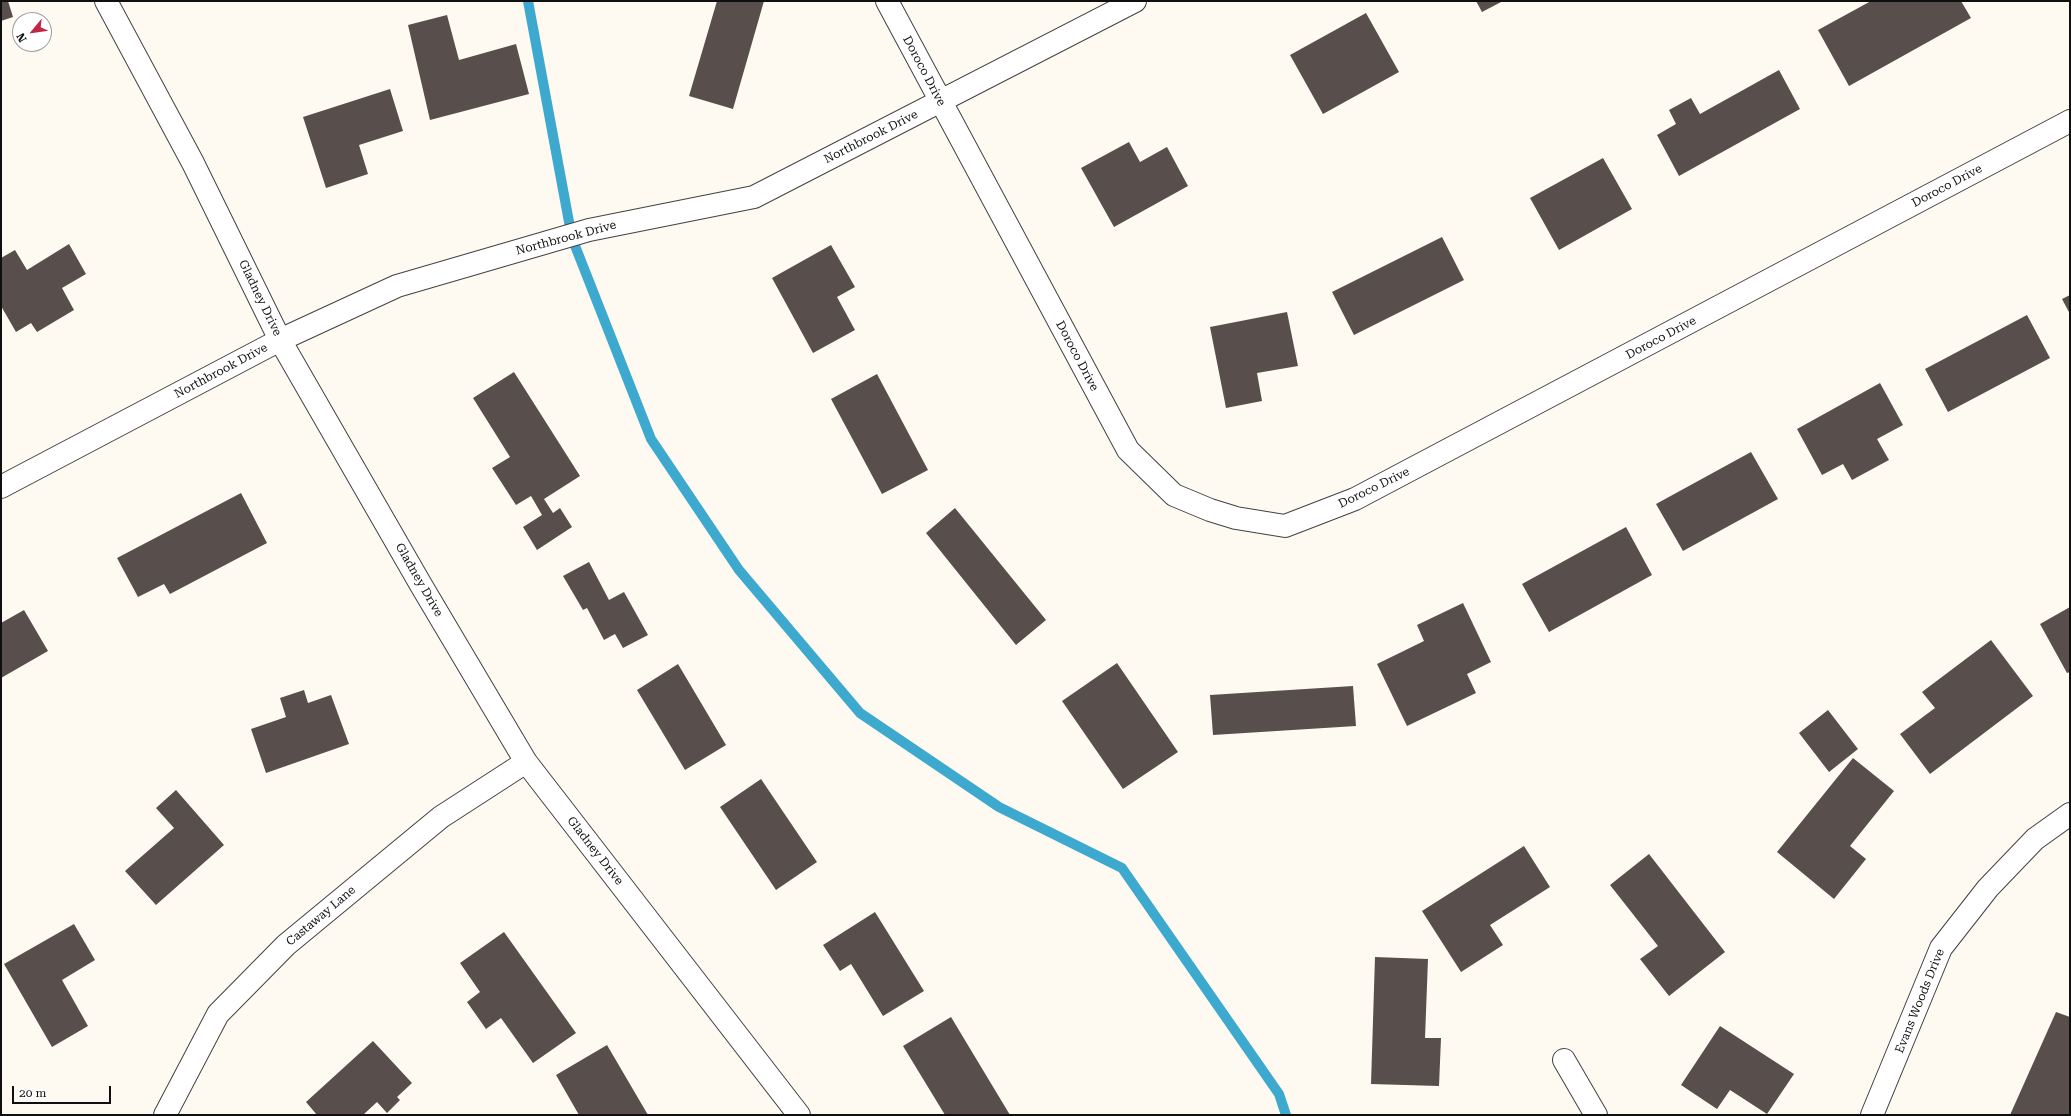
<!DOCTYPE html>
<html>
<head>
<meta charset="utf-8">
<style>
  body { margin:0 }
  #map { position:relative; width:2071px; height:1116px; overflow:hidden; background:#fffaf1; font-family:"Roboto Serif",serif }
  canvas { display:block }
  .frame { position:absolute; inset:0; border:2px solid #0f0f0f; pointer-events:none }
  .north { position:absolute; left:12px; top:12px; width:40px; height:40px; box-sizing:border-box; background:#fff; border:1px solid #9f9f9f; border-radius:50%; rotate:241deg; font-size:11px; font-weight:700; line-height:16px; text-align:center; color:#0f0f0f }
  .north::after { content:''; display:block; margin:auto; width:14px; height:18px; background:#c12644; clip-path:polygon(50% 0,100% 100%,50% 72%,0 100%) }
  .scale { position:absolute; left:12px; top:1086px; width:99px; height:18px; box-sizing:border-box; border:2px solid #0f0f0f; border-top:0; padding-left:5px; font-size:12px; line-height:14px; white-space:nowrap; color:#0f0f0f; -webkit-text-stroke:3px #fff; paint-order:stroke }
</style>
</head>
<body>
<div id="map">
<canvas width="2071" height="1116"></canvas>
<div class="frame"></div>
<div class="north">N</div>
<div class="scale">20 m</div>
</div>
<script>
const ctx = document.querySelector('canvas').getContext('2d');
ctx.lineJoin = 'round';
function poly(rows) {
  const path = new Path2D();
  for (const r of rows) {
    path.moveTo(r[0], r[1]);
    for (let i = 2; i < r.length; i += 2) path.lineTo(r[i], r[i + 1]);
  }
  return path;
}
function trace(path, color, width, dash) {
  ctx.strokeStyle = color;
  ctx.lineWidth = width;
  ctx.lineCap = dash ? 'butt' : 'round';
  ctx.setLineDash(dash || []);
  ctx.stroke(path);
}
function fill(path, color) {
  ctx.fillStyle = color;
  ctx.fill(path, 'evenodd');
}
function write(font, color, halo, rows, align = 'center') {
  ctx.font = font + ' "Roboto Serif",serif';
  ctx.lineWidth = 4;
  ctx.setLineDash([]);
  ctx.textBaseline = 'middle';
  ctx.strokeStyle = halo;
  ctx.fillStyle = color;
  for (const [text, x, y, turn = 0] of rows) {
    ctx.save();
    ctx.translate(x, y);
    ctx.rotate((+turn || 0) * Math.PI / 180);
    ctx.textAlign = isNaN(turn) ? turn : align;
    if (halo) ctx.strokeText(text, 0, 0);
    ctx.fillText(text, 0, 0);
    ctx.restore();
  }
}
const stream = poly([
  [528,1,572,238,651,439,739,570,860,713,999,807,1122,868,1279,1094,1286,1115]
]);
const building = poly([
  [1,1,8,1,13,17,1,21],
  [717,1,764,1,733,109,689,96],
  [1476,1,1503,1,1482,12],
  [1871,1,1961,1,1971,18,1849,86,1818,30],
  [1366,13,1399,72,1323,114,1290,55],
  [447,15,459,60,516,44,529,94,430,120,408,25],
  [1779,70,1800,109,1679,176,1657,135,1676,124,1669,110,1691,98,1700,114],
  [390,89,403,131,359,145,368,174,326,188,303,117],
  [1129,142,1140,162,1167,147,1188,186,1114,227,1081,168],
  [1603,158,1632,209,1559,250,1530,198],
  [1442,237,1464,280,1354,335,1332,292],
  [69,244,86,274,62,288,74,310,37,332,31,323,16,332,1,306,1,258,15,250,27,270],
  [831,245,855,287,837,297,855,330,813,353,772,278],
  [2070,295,2070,314,2062,299],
  [1287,312,1298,366,1257,373,1262,401,1226,408,1210,327],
  [2027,315,2050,358,1948,412,1925,369],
  [514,372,580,476,544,499,553,513,560,508,572,527,537,550,523,527,542,515,531,496,516,505,492,468,510,457,473,398],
  [877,374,928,470,882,494,831,399],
  [1880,383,1903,425,1877,439,1889,460,1852,480,1843,464,1822,475,1797,429],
  [1751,452,1778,499,1683,551,1656,504],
  [241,493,267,543,170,594,164,584,138,597,117,558],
  [955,508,1046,620,1016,645,926,533],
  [1626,527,1652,575,1549,632,1522,584],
  [589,562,609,600,624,592,648,635,623,648,615,634,604,640,587,608,583,610,563,576],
  [1463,603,1491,662,1467,674,1476,693,1407,726,1377,664,1424,641,1417,625],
  [2070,607,2070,672,2067,673,2040,624],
  [24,610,48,651,1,678,1,623],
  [1991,640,2033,696,1930,774,1900,734,1935,708,1922,692],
  [1117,663,1178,752,1123,789,1062,701],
  [678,664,726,745,685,770,637,690],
  [1353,686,1356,726,1213,735,1210,695],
  [304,690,308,703,331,695,349,744,266,773,251,729,286,717,280,698],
  [1828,710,1858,749,1829,772,1799,733],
  [1853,758,1894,791,1850,846,1866,859,1834,899,1777,852],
  [761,779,817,862,776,890,720,807],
  [176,790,224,845,156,905,125,871,174,828,156,808],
  [1524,846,1550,887,1490,925,1503,945,1461,972,1422,911],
  [1649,854,1725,952,1669,996,1640,959,1658,946,1610,885],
  [875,912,924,991,883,1016,851,964,840,971,823,945],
  [74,924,95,960,62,980,88,1026,52,1047,4,964],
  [504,932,576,1033,533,1063,501,1018,486,1029,467,1002,480,992,460,963],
  [1375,957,1428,959,1425,1038,1441,1038,1439,1086,1371,1084],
  [2056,1012,2070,1017,2070,1115,2010,1115],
  [951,1017,1010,1115,945,1115,903,1046],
  [1720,1026,1794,1074,1767,1114,1730,1090,1717,1109,1681,1085],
  [373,1041,412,1083,397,1097,400,1100,387,1113,377,1102,363,1115,317,1115,306,1102],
  [607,1045,648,1115,579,1115,556,1075]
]);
const minor = poly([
  [106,1,193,163,280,340,421,585,526,762,799,1115],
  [887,1,1128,450,1174,495,1210,510,1236,518,1285,526,1355,499,2070,121],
  [1,487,280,340,397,286,589,230,754,197,1135,1],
  [1564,1060,1596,1115],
  [165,1115,218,1014,286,945,441,817,526,762],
  [1872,1115,1941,948,1988,888,2035,839,2070,814]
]);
const streetNames = [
  ["Doroco Drive",924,71,62],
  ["Northbrook Drive",871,137,-27],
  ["Doroco Drive",1947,186,-28],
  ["Northbrook Drive",566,238,-15],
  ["Gladney Drive",260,298,64],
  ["Doroco Drive",1661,338,-28],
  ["Doroco Drive",1077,356,62],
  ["Northbrook Drive",221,371,-28],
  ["Doroco Drive",1374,488,-26],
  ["Gladney Drive",419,580,60],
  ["Gladney Drive",595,851,52],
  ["Castaway Lane",321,916,-40],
  ["Evans Woods Drive",1920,1001,-68]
];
trace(stream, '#3da9ce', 10);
fill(building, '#584e4b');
trace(minor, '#424242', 24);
trace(minor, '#fff', 22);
write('12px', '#0f0f0f', '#fff', streetNames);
</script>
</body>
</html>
